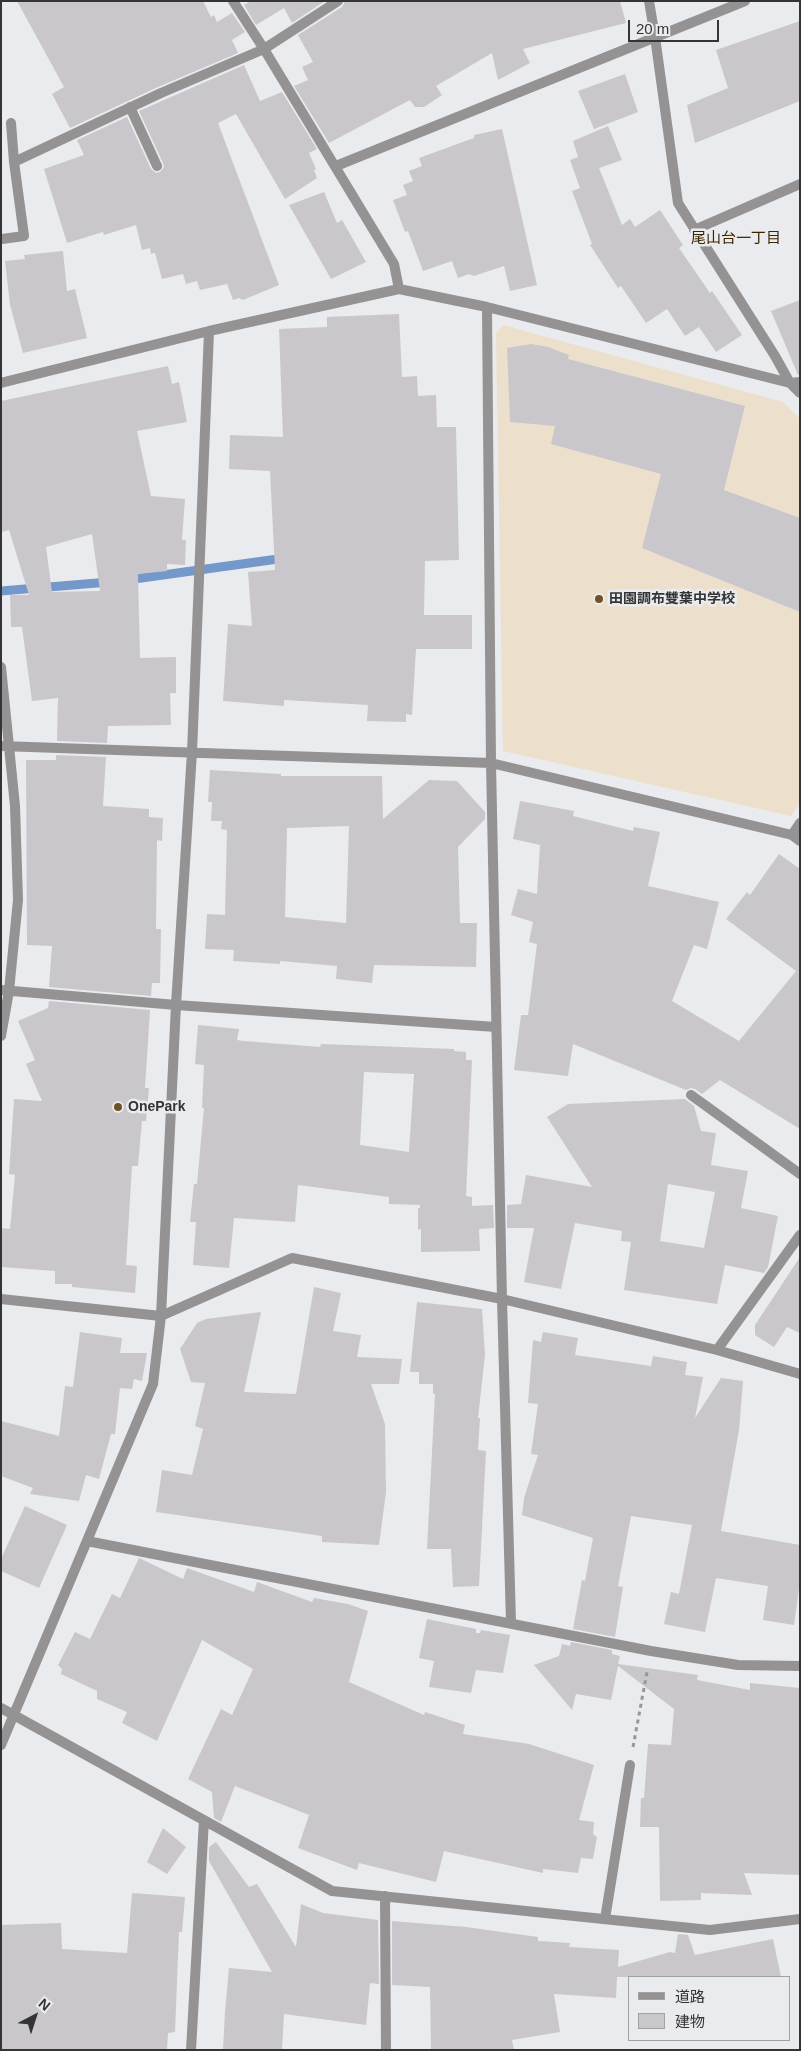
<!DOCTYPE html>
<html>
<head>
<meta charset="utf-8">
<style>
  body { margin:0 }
  #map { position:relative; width:801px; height:2051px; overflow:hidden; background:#eaebee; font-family:Arial,"Noto Sans JP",sans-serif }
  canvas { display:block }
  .frame { position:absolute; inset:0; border:2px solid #343436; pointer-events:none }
  .legend { position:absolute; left:628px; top:1976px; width:162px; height:65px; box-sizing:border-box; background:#eaebee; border:1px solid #a1a2a4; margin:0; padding:6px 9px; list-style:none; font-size:15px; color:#343436 }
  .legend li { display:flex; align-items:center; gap:10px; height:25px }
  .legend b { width:25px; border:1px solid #a1a2a4 }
  .north { position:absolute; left:10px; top:1991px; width:50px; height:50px; -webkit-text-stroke:4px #eaebee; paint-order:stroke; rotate:40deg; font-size:14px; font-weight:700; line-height:20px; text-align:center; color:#343436 }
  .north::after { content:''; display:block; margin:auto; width:18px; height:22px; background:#343436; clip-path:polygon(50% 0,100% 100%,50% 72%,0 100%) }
  .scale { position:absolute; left:628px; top:20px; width:91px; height:22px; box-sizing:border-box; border:2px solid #343436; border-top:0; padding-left:6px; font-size:15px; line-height:18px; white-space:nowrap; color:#343436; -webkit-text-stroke:4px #eaebee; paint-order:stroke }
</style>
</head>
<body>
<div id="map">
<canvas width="801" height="2051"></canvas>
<div class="frame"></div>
<ul class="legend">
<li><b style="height:6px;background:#949292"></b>道路</li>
<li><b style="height:14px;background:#c9c7cb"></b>建物</li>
</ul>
<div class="north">N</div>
<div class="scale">20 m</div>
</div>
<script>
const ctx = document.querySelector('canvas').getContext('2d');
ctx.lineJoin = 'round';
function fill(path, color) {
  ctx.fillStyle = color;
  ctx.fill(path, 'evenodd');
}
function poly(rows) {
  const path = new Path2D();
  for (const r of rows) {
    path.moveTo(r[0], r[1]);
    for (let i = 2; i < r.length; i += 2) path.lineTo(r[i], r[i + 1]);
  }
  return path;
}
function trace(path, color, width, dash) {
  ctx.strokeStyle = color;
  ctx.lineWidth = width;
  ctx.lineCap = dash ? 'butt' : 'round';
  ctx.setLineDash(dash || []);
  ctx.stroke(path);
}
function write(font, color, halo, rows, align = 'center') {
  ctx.font = font + ' Arial,"Noto Sans JP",sans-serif';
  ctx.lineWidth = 5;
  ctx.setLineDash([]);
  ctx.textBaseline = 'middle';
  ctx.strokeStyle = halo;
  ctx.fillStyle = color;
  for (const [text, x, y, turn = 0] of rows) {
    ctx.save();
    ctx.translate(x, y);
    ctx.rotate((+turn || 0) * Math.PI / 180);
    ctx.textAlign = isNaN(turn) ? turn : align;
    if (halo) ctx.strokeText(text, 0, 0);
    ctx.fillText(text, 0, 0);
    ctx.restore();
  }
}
const education = poly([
  [503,325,783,402,800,419,800,803,791,816,503,751,496,333]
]);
const stream = poly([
  [127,580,285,558],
  [1,591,109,582]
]);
const building = poly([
  [17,1,203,1,211,17,214,15,217,22,232,13,245,32,232,40,238,53,158,87,70,128,52,94,64,87],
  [251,1,325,1,292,23,284,8,256,25,244,5],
  [345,1,620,1,626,23,523,49,530,63,498,80,492,53,436,86,442,95,424,107,415,107,410,100,329,143,294,86,308,80,302,67,313,62,298,35,342,7],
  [800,21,800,101,695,143,687,105,728,88,716,50],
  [244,65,260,101,282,92,317,149,309,153,316,169,314,170,317,178,285,199,236,114,218,123,279,285,243,300,239,298,233,300,227,284,200,290,197,281,186,284,183,274,162,279,155,253,151,254,150,248,142,250,136,225,104,235,103,232,67,243,44,169,84,155,77,140,127,117,151,169,156,173,160,172,164,167,163,163,139,111],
  [625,74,638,112,594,129,578,91],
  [608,126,622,160,599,168,622,225,630,219,635,227,660,210,683,245,679,248,710,293,712,291,742,335,716,352,699,327,685,336,667,309,646,323,621,286,618,288,590,245,592,244,572,191,580,188,570,160,578,157,573,141],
  [502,129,537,285,510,291,504,266,474,276,469,274,458,278,452,261,423,271,408,231,405,232,393,200,407,195,403,185,413,181,409,171,422,166,419,158,474,138,474,135],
  [324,192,337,223,342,220,366,262,331,279,289,205],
  [63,251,67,291,75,289,87,338,23,353,10,305,5,261,25,259,24,255],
  [800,300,800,375,798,375,771,311],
  [399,314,402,377,417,376,418,396,436,395,437,427,456,427,459,560,425,561,424,615,472,615,472,649,416,649,412,715,406,714,406,722,367,721,368,705,284,700,284,706,223,701,228,624,252,626,248,572,275,570,270,471,229,469,230,435,283,437,279,329,327,327,327,317],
  [531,344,548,347,569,355,568,359,745,406,724,490,800,518,800,612,642,548,661,474,551,444,555,426,510,422,507,348],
  [168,366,172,384,179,382,187,422,137,431,151,496,185,499,182,540,186,540,185,565,167,564,167,571,138,574,140,658,176,657,176,693,170,693,171,725,108,726,107,743,57,741,58,698,32,701,22,627,11,627,10,595,29,595,9,530,1,532,1,401],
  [92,534,100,591,52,592,46,547],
  [56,755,106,757,103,806,149,809,149,817,163,818,162,841,157,840,156,929,161,929,160,983,152,983,151,996,49,987,52,946,27,945,26,760,56,760],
  [210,770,281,774,281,776,382,776,383,819,429,780,457,781,485,812,485,819,458,847,460,923,477,923,476,967,374,965,372,983,336,979,337,966,280,961,280,964,233,961,234,950,205,949,207,914,225,915,227,830,221,829,222,821,211,821,212,802,208,802],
  [349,826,346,923,285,917,287,828],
  [520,801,574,811,573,816,633,831,634,827,660,832,648,886,719,902,707,949,694,945,672,1001,739,1041,796,971,726,919,747,892,750,895,779,854,800,869,800,1129,720,1080,702,1094,695,1089,691,1088,686,1090,573,1044,568,1076,514,1070,521,1015,528,1015,537,944,529,942,533,922,511,915,518,889,537,894,540,845,513,839],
  [49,1001,150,1010,145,1088,149,1088,146,1121,142,1121,138,1166,132,1166,126,1265,137,1266,135,1293,72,1287,72,1284,55,1284,55,1271,1,1267,1,1228,10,1229,15,1175,9,1174,14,1099,42,1101,26,1064,35,1060,18,1021,48,1008],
  [198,1025,239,1029,237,1040,244,1041,320,1047,321,1044,454,1049,454,1051,466,1052,466,1060,472,1060,466,1196,472,1197,472,1206,493,1205,494,1228,479,1229,480,1251,421,1252,421,1229,418,1230,418,1208,420,1208,420,1205,389,1204,389,1197,298,1185,295,1222,234,1218,229,1268,193,1265,196,1222,190,1222,194,1184,197,1184,204,1108,202,1108,204,1065,195,1064],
  [364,1072,414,1074,409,1152,360,1145],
  [685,1099,694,1106,701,1131,716,1133,711,1165,748,1171,741,1208,778,1216,768,1267,764,1273,725,1265,717,1304,624,1290,631,1242,621,1241,622,1231,575,1223,561,1289,524,1282,534,1228,507,1228,507,1205,521,1204,526,1175,592,1187,547,1117,568,1104],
  [668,1184,715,1192,704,1248,660,1241],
  [800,1257,800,1333,787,1327,774,1347,755,1335,755,1325],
  [314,1287,341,1293,333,1331,361,1335,357,1357,402,1359,399,1384,371,1384,385,1424,386,1492,379,1545,322,1542,322,1536,156,1512,162,1470,192,1475,203,1429,195,1426,205,1383,191,1382,180,1349,197,1323,206,1319,261,1312,244,1392,296,1394],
  [417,1302,482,1309,485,1355,478,1418,480,1418,478,1450,486,1451,479,1586,453,1587,451,1549,427,1549,435,1394,433,1394,433,1384,419,1384,419,1372,410,1372],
  [80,1332,122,1338,120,1353,147,1353,142,1381,134,1379,132,1389,120,1388,115,1434,111,1434,99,1479,86,1475,79,1501,30,1494,33,1488,1,1476,1,1421,59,1436,65,1386,73,1387],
  [543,1332,578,1338,575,1355,651,1366,653,1356,687,1362,685,1375,703,1377,695,1418,721,1378,743,1381,739,1430,721,1531,800,1545,800,1581,794,1625,763,1620,768,1586,716,1578,705,1632,664,1624,671,1592,679,1594,692,1525,631,1516,618,1586,623,1587,615,1637,573,1629,582,1580,585,1581,593,1538,522,1515,524,1498,538,1455,531,1454,538,1404,528,1403,533,1340,541,1342],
  [25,1506,67,1525,39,1588,1,1571,1,1559],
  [139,1558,183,1579,187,1568,254,1592,257,1582,312,1602,314,1598,348,1604,368,1611,349,1682,424,1715,425,1712,465,1725,463,1734,529,1744,594,1765,579,1820,594,1822,593,1834,597,1837,593,1859,581,1858,578,1873,543,1869,543,1873,444,1851,436,1882,359,1863,357,1870,298,1848,309,1815,235,1786,221,1822,214,1818,212,1792,188,1779,221,1709,232,1715,253,1669,202,1640,157,1741,122,1723,127,1712,97,1699,97,1691,61,1674,62,1669,58,1665,75,1632,90,1639,112,1594,120,1598],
  [427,1619,476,1629,476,1633,480,1633,481,1630,510,1635,503,1673,476,1670,471,1693,429,1687,434,1661,419,1658],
  [571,1642,612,1650,612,1654,620,1656,618,1664,698,1675,697,1680,750,1690,750,1683,800,1688,800,1875,744,1873,752,1895,701,1893,701,1900,660,1901,659,1827,640,1827,641,1798,644,1798,648,1744,671,1745,674,1709,618,1666,611,1700,576,1694,572,1710,534,1665,559,1656,562,1644,570,1646],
  [163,1828,186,1847,167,1874,147,1862],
  [216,1842,249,1887,257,1884,296,1947,301,1904,323,1913,378,1920,379,1984,370,1983,366,2025,284,2014,282,2050,223,2050,225,2012,229,1968,272,1972,209,1861,209,1847],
  [132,1893,185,1897,182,1932,179,1932,175,2032,168,2033,167,2050,1,2050,1,1925,61,1923,62,1949,127,1953],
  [392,1921,466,1927,538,1937,538,1941,570,1943,569,1947,619,1950,618,1967,670,1952,675,1953,678,1934,688,1935,695,1955,773,1939,781,1977,617,1977,616,1998,554,1994,560,2032,512,2040,514,2050,431,2050,430,1987,392,1985]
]);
const path = poly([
  [633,1747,647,1672]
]);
const service = poly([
  [130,107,157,166],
  [14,162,161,93,264,49,338,1],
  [694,230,800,184],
  [2,239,24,236,14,162,11,123],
  [605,1919,630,1765]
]);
const minor = poly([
  [233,1,264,49,394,264,399,289],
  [649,1,655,37,678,203,775,356,790,383,800,393],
  [336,166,745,1],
  [487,307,491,763,502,1299,511,1623],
  [1,383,209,331,399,289,487,307,790,383,800,382],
  [1,667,15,806,18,900,9,991,1,1036],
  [1,746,491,763,792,835,800,841],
  [792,835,800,823],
  [1,990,176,1005,496,1027],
  [691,1095,800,1174],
  [1,1299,161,1316,292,1258,502,1299,717,1350,800,1374],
  [717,1350,800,1235],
  [87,1541,651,1651,738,1665,800,1666],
  [1,1708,332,1891,710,1930,800,1919],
  [1,1745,153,1384,161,1316,176,1005,192,752,209,331],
  [385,1896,386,2050],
  [191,2050,204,1820]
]);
const markers = [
  [599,599,5,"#705227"],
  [118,1107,5,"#705227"]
];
const poiNames = [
  ["田園調布雙葉中学校",609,599],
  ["OnePark",128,1107]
];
const neighbourhoodNames = [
  ["尾山台一丁目",736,239]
];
fill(education, '#ece0cc');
trace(stream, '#7598cb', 9);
fill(building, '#c9c7cb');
trace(path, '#969799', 3, [4, 4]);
trace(service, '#949292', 10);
trace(minor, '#949292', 10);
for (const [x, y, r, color] of markers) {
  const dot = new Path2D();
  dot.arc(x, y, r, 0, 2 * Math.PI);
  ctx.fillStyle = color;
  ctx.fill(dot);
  trace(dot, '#eaebee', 2);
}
write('bold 14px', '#343436', '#eaebee', poiNames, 'left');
write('15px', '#3b2500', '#eaebee', neighbourhoodNames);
</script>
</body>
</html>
